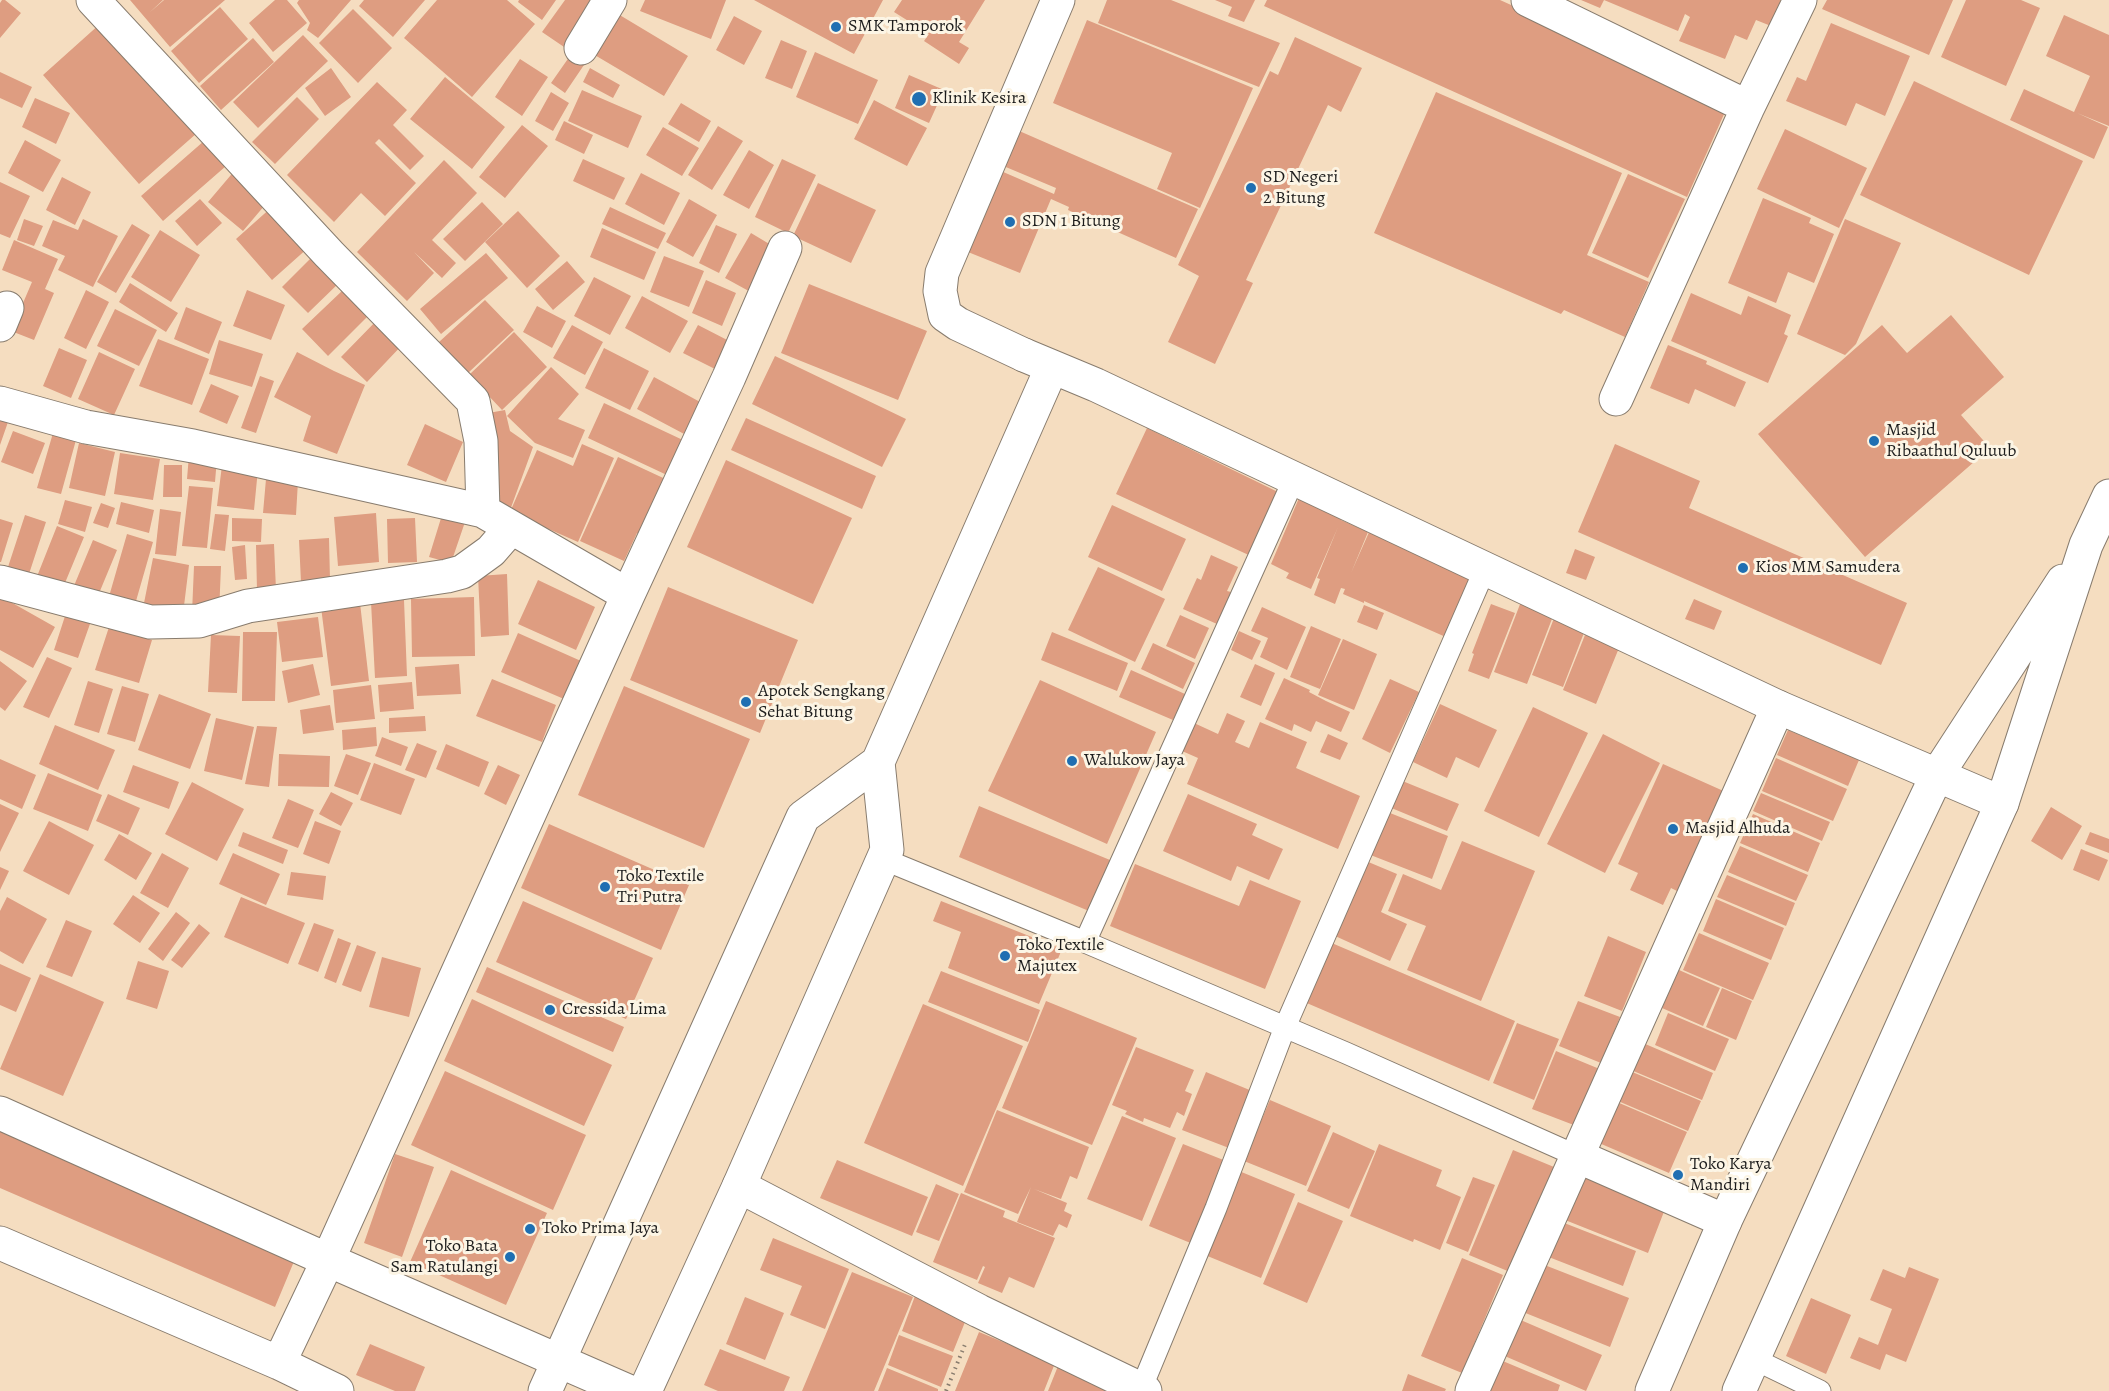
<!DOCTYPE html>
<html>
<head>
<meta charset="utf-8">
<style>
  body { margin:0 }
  canvas { display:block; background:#f5ddc0 }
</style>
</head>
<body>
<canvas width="2109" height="1391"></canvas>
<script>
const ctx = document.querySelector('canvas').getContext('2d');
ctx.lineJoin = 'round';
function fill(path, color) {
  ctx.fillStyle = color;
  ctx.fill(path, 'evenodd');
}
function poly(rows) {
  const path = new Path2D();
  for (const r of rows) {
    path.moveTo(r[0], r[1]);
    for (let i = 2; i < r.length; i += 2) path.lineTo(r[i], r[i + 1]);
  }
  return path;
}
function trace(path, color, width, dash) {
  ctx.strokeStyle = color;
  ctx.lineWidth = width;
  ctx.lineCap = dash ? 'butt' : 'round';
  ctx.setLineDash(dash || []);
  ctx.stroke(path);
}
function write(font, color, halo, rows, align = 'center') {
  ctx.font = font + ' Alegreya,serif';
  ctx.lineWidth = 6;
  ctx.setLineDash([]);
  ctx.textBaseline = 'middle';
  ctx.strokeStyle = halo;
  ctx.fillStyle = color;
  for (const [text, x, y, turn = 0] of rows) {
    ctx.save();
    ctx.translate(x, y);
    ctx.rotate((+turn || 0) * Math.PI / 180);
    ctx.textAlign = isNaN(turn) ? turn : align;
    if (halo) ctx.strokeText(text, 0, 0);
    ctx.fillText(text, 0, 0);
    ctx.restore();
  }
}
const building = poly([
  [2,0,5,0,21,13,0,38,0,3],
  [130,0,163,0,149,13,164,0,225,0,170,47],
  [275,0,287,0,307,23,273,52,249,23],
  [299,0,351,0,318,38,307,30,310,23,297,3],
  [364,0,425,0,393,37,359,6],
  [437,0,507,0,535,24,472,97,404,38],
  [519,0,556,0,542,20,518,2],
  [565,0,600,0,567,49,542,32],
  [645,0,726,0,711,39,640,11],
  [754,0,883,0,854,54],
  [902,0,985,0,959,42,969,48,959,64,924,41,929,34,894,12],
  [1107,0,1171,0,1280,43,1259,87,1098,23],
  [1215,0,1255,0,1244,22,1228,16,1232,7],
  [1267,0,1500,0,1729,103,1687,197,1264,6],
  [1581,0,1604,0,1600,8],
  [1604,0,1781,0,1771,26,1756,20,1747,40,1735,35,1725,59,1679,41,1690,17,1685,14,1678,31],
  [1827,0,1953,0,1929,55,1822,9],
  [1966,0,2021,0,2040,8,2006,86,1941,57],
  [220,7,248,39,199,83,171,51],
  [353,9,392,48,358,83,319,43],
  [618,14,688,56,664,96,593,54],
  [2064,15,2109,35,2109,126,2077,113,2108,127,2094,159,2010,120,2024,89,2074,112,2090,76,2046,56],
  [734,16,762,31,744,65,716,50],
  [1087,20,1253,88,1200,208,1157,189,1172,153,1053,103],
  [101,23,197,133,139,184,43,75],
  [1831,23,1910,56,1885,116,1856,103,1846,126,1786,101,1797,77,1806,81],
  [303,35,328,61,258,128,233,102],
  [1295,37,1362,68,1341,112,1328,105,1246,280,1253,283,1215,364,1168,342,1199,276,1178,265,1270,71,1278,75],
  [253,38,274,62,221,110,200,86],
  [781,40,807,51,792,89,765,78],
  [815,52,878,80,858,124,796,97],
  [572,53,586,62,565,93,551,83],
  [520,59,548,77,522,116,495,97],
  [331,68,351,97,325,116,305,88],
  [590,68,620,85,613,98,583,82],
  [0,72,32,87,22,108,0,98],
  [909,75,944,90,929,123,895,108],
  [445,77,505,127,472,169,410,119],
  [1914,81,2083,161,2029,275,1860,195],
  [377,82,407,110,393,125,424,156,410,170,379,139,375,143,416,183,385,216,361,193,334,222,287,175],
  [582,90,642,116,628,148,568,121],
  [551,92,569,103,553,131,535,121],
  [1436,92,1622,173,1587,255,1649,282,1625,337,1564,310,1561,314,1374,233],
  [297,97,319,119,275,164,252,142],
  [35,98,70,113,56,144,22,127],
  [874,100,927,128,907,166,854,139],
  [681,103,711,121,699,142,668,124],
  [564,121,593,135,584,154,555,140],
  [522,125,548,146,505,198,479,177],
  [718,126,743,141,712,190,688,175],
  [663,127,699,148,682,176,646,155],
  [1785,129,1867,168,1839,228,1757,189],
  [1017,130,1198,209,1176,258,1068,210,1069,207,1051,199,1020,273,968,252,1001,171,1054,194,1056,188,1001,165],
  [25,140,61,160,43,192,8,173],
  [204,141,226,166,163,221,141,196],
  [749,150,774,165,749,209,723,195],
  [583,159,625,178,614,200,573,181],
  [782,159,816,175,788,233,755,217],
  [444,160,477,193,432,240,456,263,442,278,414,252,434,273,407,301,357,252],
  [236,169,270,199,243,231,208,202],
  [641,173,680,193,664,225,625,204],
  [1628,174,1685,199,1648,278,1592,253],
  [62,177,91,192,75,225,46,210],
  [0,182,30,196,10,238,0,234],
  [818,183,876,210,851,263,793,236],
  [1763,198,1811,218,1809,223,1834,234,1814,283,1788,272,1776,303,1728,283],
  [200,199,222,223,197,246,175,221],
  [689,199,717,215,693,257,666,242],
  [482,202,503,224,465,261,443,239],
  [273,206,309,247,272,280,236,239],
  [610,207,666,233,658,249,602,224],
  [518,211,560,256,527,288,485,242],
  [24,219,43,226,34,246,17,240],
  [83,219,118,236,93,287,58,270,65,256,42,246,53,220,78,230],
  [1845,219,1901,243,1856,344,1845,355,1797,334],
  [132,224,150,235,116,293,97,282],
  [716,225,737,234,719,273,699,263],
  [602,228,656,252,644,280,590,257],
  [160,230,200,255,171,302,131,277],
  [751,233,781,251,756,295,725,278],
  [14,240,58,259,45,289,54,293,34,340,11,331,32,282,2,270],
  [486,253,508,278,441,334,420,309],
  [315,254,341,281,308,313,282,287],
  [664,256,704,271,689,307,650,292],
  [567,261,585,282,553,310,535,289],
  [594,277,631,296,610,335,574,316],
  [706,280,736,293,722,326,692,313],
  [130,283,178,313,166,332,119,302],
  [809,284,927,331,898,400,781,353],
  [86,290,109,302,86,349,64,338],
  [247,290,285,305,271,340,233,326],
  [343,290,368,316,328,356,302,329],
  [1691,293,1741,315,1748,296,1791,315,1784,334,1788,336,1768,383,1671,341],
  [642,296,688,321,670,353,625,328],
  [485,300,514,330,468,373,439,342],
  [537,306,566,321,552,348,523,332],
  [186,307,222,322,209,354,174,339],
  [115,309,157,330,139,366,97,346],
  [1951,315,2004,377,1961,415,1990,448,1865,557,1758,434,1882,325,1907,353],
  [380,317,405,342,367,382,341,357],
  [572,325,603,342,585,375,553,358],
  [698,325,733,343,719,371,683,353],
  [514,332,547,367,502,410,469,375],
  [158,339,209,359,192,405,139,386],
  [219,340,263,354,252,387,209,374],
  [1668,345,1707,361,1706,364,1746,382,1735,407,1695,389,1689,404,1650,388],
  [59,348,87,360,71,398,43,386],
  [604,348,649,371,630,410,585,388],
  [99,352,135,369,114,415,78,399],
  [297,352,334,371,365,385,337,454,303,441,311,416,274,397],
  [775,356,906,419,882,467,752,404],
  [551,367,579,394,558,419,585,430,573,458,535,443,507,416],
  [260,376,274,381,256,433,241,428],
  [654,377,702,403,686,435,637,409],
  [211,384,239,396,227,424,199,412],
  [604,403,685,441,669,476,588,438],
  [505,410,510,431,533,447,509,513,494,507,483,414],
  [746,418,876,476,862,509,731,450],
  [0,420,8,422,0,445],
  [425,424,463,442,446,482,407,465],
  [1147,428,1280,493,1253,557,1116,494],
  [13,431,45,443,33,474,1,462],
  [53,433,76,440,61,494,37,488],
  [79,443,115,452,105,496,69,488],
  [582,444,614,458,578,542,510,512,537,450,573,466],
  [1615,444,1700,481,1689,508,1907,603,1881,665,1578,532],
  [120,453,160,459,153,500,114,494],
  [189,455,217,458,215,482,187,479],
  [618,457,674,483,649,539,637,533,624,561,580,541],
  [726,460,852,518,813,604,687,547],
  [164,465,182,465,182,497,163,497],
  [222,465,258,469,254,510,217,506],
  [266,479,298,481,296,515,263,513],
  [189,486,213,488,207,548,182,546],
  [1299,498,1343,515,1341,520,1368,532,1351,573,1370,530,1475,576,1448,638,1364,601,1364,603,1343,594,1345,589,1341,588,1335,604,1314,595,1320,579,1317,578,1338,527,1311,589,1286,578,1289,573,1271,564],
  [65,500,92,507,85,532,58,524],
  [121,502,154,510,149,533,116,524],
  [101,503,115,508,108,528,93,523],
  [1112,505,1186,539,1162,591,1088,557],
  [160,509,181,512,176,556,155,554],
  [376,513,379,562,338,566,334,517],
  [215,514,229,515,225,551,210,549],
  [25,515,46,522,29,574,8,567],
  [442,515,465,522,451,563,429,557],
  [232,518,262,519,261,542,232,541],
  [415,518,417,562,388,563,387,519],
  [0,519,13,523,1,562,0,562],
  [57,526,84,537,60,595,34,584],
  [127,534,153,542,134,608,108,600],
  [329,538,330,580,301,582,299,540],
  [93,540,117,550,95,603,71,593],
  [274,544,276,590,257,591,256,545],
  [245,545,247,579,235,580,232,547],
  [1575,549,1595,557,1586,580,1566,573],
  [1211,555,1238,567,1227,591,1231,592,1217,624,1183,609,1197,578,1201,580],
  [153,558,189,565,183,614,143,608],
  [194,566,221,566,219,614,192,613],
  [1098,567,1165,599,1135,662,1068,630],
  [507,574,509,635,481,637,478,576],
  [538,580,595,607,576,650,518,624],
  [668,587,798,640,760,733,630,680],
  [0,596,55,627,33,668,0,650],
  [474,597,475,656,412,657,411,599],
  [1522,599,1555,611,1527,684,1494,672],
  [1694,599,1722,611,1714,630,1685,619],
  [404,600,407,676,375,678,371,602],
  [360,603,369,681,331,686,321,607],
  [1491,604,1515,613,1489,679,1468,671,1474,654,1472,653],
  [1364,605,1384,613,1377,630,1357,622],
  [1262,607,1306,627,1287,670,1260,657,1268,638,1251,631],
  [66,613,91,621,78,658,54,650],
  [1556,613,1587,625,1563,687,1532,675],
  [1180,615,1209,628,1195,659,1166,646],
  [318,617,323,657,282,662,277,622],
  [1311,626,1341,639,1320,689,1290,677],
  [109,627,152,640,139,683,95,670],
  [1239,631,1261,641,1252,660,1231,650],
  [243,632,277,632,275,701,242,701],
  [1052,632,1128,663,1117,691,1041,660],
  [518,633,581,661,564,699,501,672],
  [211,635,240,636,237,693,208,692],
  [1585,635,1619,648,1596,704,1563,690],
  [1343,639,1377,654,1354,710,1318,695],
  [1153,643,1195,663,1183,689,1141,669],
  [47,657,72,668,49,718,23,707],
  [0,661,27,681,5,711,0,707],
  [313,664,320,695,288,703,282,671],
  [459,664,461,694,417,696,415,667],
  [1255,664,1275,673,1261,706,1240,697],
  [1131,670,1185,694,1173,720,1119,697],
  [1284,678,1310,690,1309,692,1326,701,1350,712,1341,732,1316,721,1311,732,1294,724,1292,731,1265,719],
  [492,679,556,705,542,742,476,716],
  [1390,679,1419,692,1390,753,1362,739],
  [1040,680,1156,732,1107,844,988,791],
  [88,681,113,689,99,733,74,725],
  [412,682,414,709,380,712,378,685],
  [371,685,375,719,336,723,333,690],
  [122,686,149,694,135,742,107,734],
  [624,686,750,739,704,848,578,795],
  [159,694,211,714,190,769,138,750],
  [1440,704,1497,730,1479,768,1456,757,1447,778,1413,762],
  [330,705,334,730,303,734,300,710],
  [1533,707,1588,733,1539,837,1484,811],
  [1227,713,1245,721,1235,742,1249,748,1260,722,1307,742,1296,768,1360,796,1338,849,1187,784,1198,758,1182,751,1194,723,1218,734],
  [425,716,426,731,389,733,389,718],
  [216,718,254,727,242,780,204,771],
  [55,725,115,750,98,790,39,764],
  [257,726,277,727,269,787,245,784],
  [376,727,377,746,343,750,342,730],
  [1788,730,1859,760,1848,786,1777,755],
  [1328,734,1348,743,1340,760,1320,752],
  [1603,734,1660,763,1605,873,1547,844],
  [382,737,408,747,401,766,375,756],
  [417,743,437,751,426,778,405,770],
  [446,744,489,762,479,787,436,769],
  [279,754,330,756,329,787,278,786],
  [346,754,371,763,358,795,334,786],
  [1776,758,1847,789,1833,821,1762,791],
  [0,759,36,775,22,809,0,799],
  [374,763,415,779,401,815,360,800],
  [1663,764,1728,793,1683,894,1671,888,1663,905,1630,890,1638,873,1618,864],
  [133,765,179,782,169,809,123,792],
  [498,765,520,775,506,805,484,794],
  [48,773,102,795,88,831,33,809],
  [1400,780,1459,804,1447,831,1389,807],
  [192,782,244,809,217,861,165,834],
  [331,792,353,803,341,826,319,814],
  [1761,793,1830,822,1822,841,1753,811],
  [108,794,140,808,128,835,96,821],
  [1188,794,1257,824,1252,835,1283,849,1269,880,1237,866,1231,881,1163,851],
  [288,799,314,810,298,848,272,838],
  [0,804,19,813,0,852],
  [979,806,1110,860,1089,911,959,857],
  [2051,807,2082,826,2062,860,2031,841],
  [1385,811,1448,836,1432,879,1368,854],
  [1753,814,1820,843,1808,872,1740,843],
  [49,821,94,845,69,895,23,871],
  [315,821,341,831,329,864,303,854],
  [549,824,689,885,661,950,521,888],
  [243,832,288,850,283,864,238,846],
  [2090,832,2109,839,2109,853,2085,844],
  [119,834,152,853,136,880,104,860],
  [1462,841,1535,871,1481,1001,1407,970,1426,926,1388,911,1403,874,1441,890],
  [1740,846,1808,875,1796,901,1728,872],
  [2081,849,2108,860,2099,881,2073,870],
  [162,853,189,868,168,908,140,893],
  [233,853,280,874,266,905,219,884],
  [1366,861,1397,874,1381,912,1407,924,1390,961,1333,935],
  [1135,864,1239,906,1250,880,1301,901,1265,989,1110,926],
  [0,867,9,871,0,890],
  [291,872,326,876,323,900,287,895],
  [1727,875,1795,903,1786,926,1717,897],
  [133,895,160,913,140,943,113,924],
  [7,897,47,919,23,964,0,951,0,911],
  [241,897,305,923,288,964,224,937],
  [1716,899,1784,928,1771,960,1703,931],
  [523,901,653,958,626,1019,496,962],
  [941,901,1062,949,1039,1004,948,968,961,932,933,921],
  [176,912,190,923,163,961,148,949],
  [66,920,92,931,72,977,46,967],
  [314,923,334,930,318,972,298,964],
  [199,924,210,933,182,968,171,960],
  [1699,933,1769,963,1753,1000,1683,970],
  [1608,936,1646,952,1622,1011,1584,996],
  [338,938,351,943,336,983,324,978],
  [1327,941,1515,1021,1489,1081,1302,1001],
  [357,945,376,952,361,992,342,985],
  [382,957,421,968,409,1017,369,1007],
  [138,961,169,971,157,1009,126,999],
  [0,964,31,978,16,1012,0,1005],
  [487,967,624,1027,613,1052,476,992],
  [1679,970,1720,988,1703,1026,1662,1008],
  [941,971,1040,1010,1028,1042,928,1002],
  [40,974,104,1002,63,1096,0,1069],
  [1722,988,1752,1001,1736,1040,1706,1027],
  [472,999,612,1065,584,1126,444,1061],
  [1046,1001,1137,1038,1092,1145,1002,1108],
  [1578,1001,1620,1017,1601,1063,1559,1046],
  [923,1004,1023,1046,963,1186,864,1143],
  [1668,1013,1729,1039,1715,1071,1655,1045],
  [1517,1023,1559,1039,1534,1100,1493,1083],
  [1643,1043,1713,1073,1702,1100,1631,1070],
  [1136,1047,1194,1070,1185,1091,1192,1094,1184,1116,1177,1112,1170,1128,1144,1118,1143,1122,1125,1114,1127,1111,1112,1105],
  [1556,1051,1602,1070,1579,1127,1532,1109],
  [445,1071,586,1135,553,1210,411,1145],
  [1630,1071,1701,1101,1688,1131,1618,1101],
  [1206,1072,1252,1091,1229,1148,1182,1130],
  [1270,1100,1331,1126,1306,1186,1244,1161],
  [1617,1102,1687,1132,1669,1173,1599,1143],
  [997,1110,1089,1147,1077,1179,1070,1176,1061,1199,1034,1189,1067,1203,1064,1211,1072,1215,1067,1228,1059,1224,1053,1236,1017,1222,1031,1187,1018,1214,964,1192],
  [1122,1116,1176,1138,1142,1221,1087,1199],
  [0,1131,295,1259,275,1307,0,1188],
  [1333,1132,1375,1151,1349,1209,1307,1191],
  [1183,1144,1226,1161,1193,1244,1149,1226],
  [1379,1144,1442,1170,1436,1186,1461,1197,1440,1250,1414,1239,1413,1242,1350,1216],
  [1513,1150,1554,1167,1510,1272,1469,1255],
  [395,1154,434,1167,402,1257,364,1243],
  [837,1160,928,1197,912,1236,820,1198],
  [451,1170,547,1213,506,1305,410,1262],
  [1239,1171,1295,1194,1261,1278,1205,1255],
  [1573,1172,1665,1209,1648,1253,1555,1216],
  [1473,1177,1495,1185,1468,1252,1446,1243],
  [936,1184,959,1194,939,1241,916,1232],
  [961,1193,1005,1211,1003,1217,1055,1238,1034,1288,1009,1277,1002,1293,978,1283,985,1267,983,1266,977,1280,933,1262],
  [1298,1202,1343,1221,1307,1303,1263,1284],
  [1554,1219,1636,1251,1623,1286,1541,1254],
  [773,1238,849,1269,825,1329,790,1315,802,1286,760,1270],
  [1462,1258,1503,1275,1462,1373,1421,1356],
  [1542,1264,1629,1298,1610,1347,1523,1312],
  [1909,1267,1939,1279,1906,1362,1886,1354,1880,1370,1850,1358,1859,1337,1878,1345,1892,1309,1870,1300,1883,1269,1905,1278],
  [852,1272,913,1297,874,1391,802,1391],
  [915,1296,967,1317,953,1352,902,1331],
  [745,1297,784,1313,765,1360,726,1344],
  [1811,1298,1851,1315,1826,1374,1786,1356],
  [1516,1318,1602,1355,1586,1391,1500,1354],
  [979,1332,1020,1349,1057,1358,1044,1391,955,1391],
  [899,1335,953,1356,941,1387,888,1365],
  [370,1344,425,1367,415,1391,395,1391,356,1375],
  [720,1349,790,1377,784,1391,718,1391,704,1385],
  [1498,1359,1560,1385,1558,1391,1484,1391],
  [1058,1366,1142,1391,1048,1391],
  [887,1368,938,1389,938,1391,878,1391],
  [1408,1374,1446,1389,1445,1391,1402,1391]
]);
const path = poly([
  [946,1391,966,1342]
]);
const lane = poly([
  [1294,479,1085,942,1346,1053,1577,1156],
  [883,859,1085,942],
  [1754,1359,1820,1391],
  [1141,1389,1216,1208,1285,1027,1485,569]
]);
const street = poly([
  [93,0,329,254,473,401,481,441,483,511],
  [1528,0,1748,107],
  [581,48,610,0],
  [0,325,7,308],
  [1024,355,958,324,945,315,940,291,942,273,1058,0],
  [1616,399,1748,107,1800,0],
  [0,403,86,427,193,446,483,511,628,595],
  [0,582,150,622,199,621,248,606,447,576,462,572,491,551,511,528],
  [0,1113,328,1260,628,1391],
  [1577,1156,1725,1221],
  [739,1186,979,1311,1145,1391],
  [0,1243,279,1363,337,1391],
  [279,1363,328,1260,628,595,729,377,785,248],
  [1472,1391,1778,707]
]);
const secondary = poly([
  [1024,355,1096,385,1778,707,2002,803],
  [545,1391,803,817,878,762],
  [645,1391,739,1186,887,850,878,762,1052,367]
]);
const highway = poly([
  [1652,1391,1725,1221,1937,775,2063,581],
  [1739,1391,2002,803,2086,545,2109,496]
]);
const markers = [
  [836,27,6,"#1f6fb2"],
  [919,99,8,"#1f6fb2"],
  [1251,188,6,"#1f6fb2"],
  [1010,222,6,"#1f6fb2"],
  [1874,441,6,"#1f6fb2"],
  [1743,568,6,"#1f6fb2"],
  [746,702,6,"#1f6fb2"],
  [1072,761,6,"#1f6fb2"],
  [1673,829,6,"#1f6fb2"],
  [605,887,6,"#1f6fb2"],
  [1005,956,6,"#1f6fb2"],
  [550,1010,6,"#1f6fb2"],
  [1678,1175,6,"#1f6fb2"],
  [530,1229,6,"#1f6fb2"],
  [510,1257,6,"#1f6fb2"]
];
const poiNames = [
  ["SMK Tamporok",848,27],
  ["Klinik Kesira",932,99],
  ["SD Negeri",1263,178],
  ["2 Bitung",1263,199],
  ["SDN 1 Bitung",1022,222],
  ["Masjid",1886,431],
  ["Ribaathul Quluub",1886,452],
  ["Kios MM Samudera",1755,568],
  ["Apotek Sengkang",758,692],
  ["Sehat Bitung",758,713],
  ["Walukow Jaya",1084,761],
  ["Masjid Alhuda",1685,829],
  ["Toko Textile",617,877],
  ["Tri Putra",617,898],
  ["Toko Textile",1017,946],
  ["Majutex",1017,967],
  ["Cressida Lima",562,1010],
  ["Toko Karya",1690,1165],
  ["Mandiri",1690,1186],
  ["Toko Prima Jaya",542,1229],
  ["Toko Bata",498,1247,"right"],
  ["Sam Ratulangi",498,1268,"right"]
];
fill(building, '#de9d81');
trace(lane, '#887c6e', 23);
trace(street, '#887c6e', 35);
trace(secondary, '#887c6e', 35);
trace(highway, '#887c6e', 35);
trace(path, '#887c6e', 4, [1.5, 4.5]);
trace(lane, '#fff', 21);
trace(street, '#fff', 33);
trace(secondary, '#fff', 33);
trace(highway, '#fff', 33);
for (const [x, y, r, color] of markers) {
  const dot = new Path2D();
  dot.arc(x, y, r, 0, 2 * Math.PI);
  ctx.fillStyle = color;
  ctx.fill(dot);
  trace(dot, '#fcf5e5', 2);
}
write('18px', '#1c1c1c', '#fcf5e5', poiNames, 'left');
</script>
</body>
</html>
